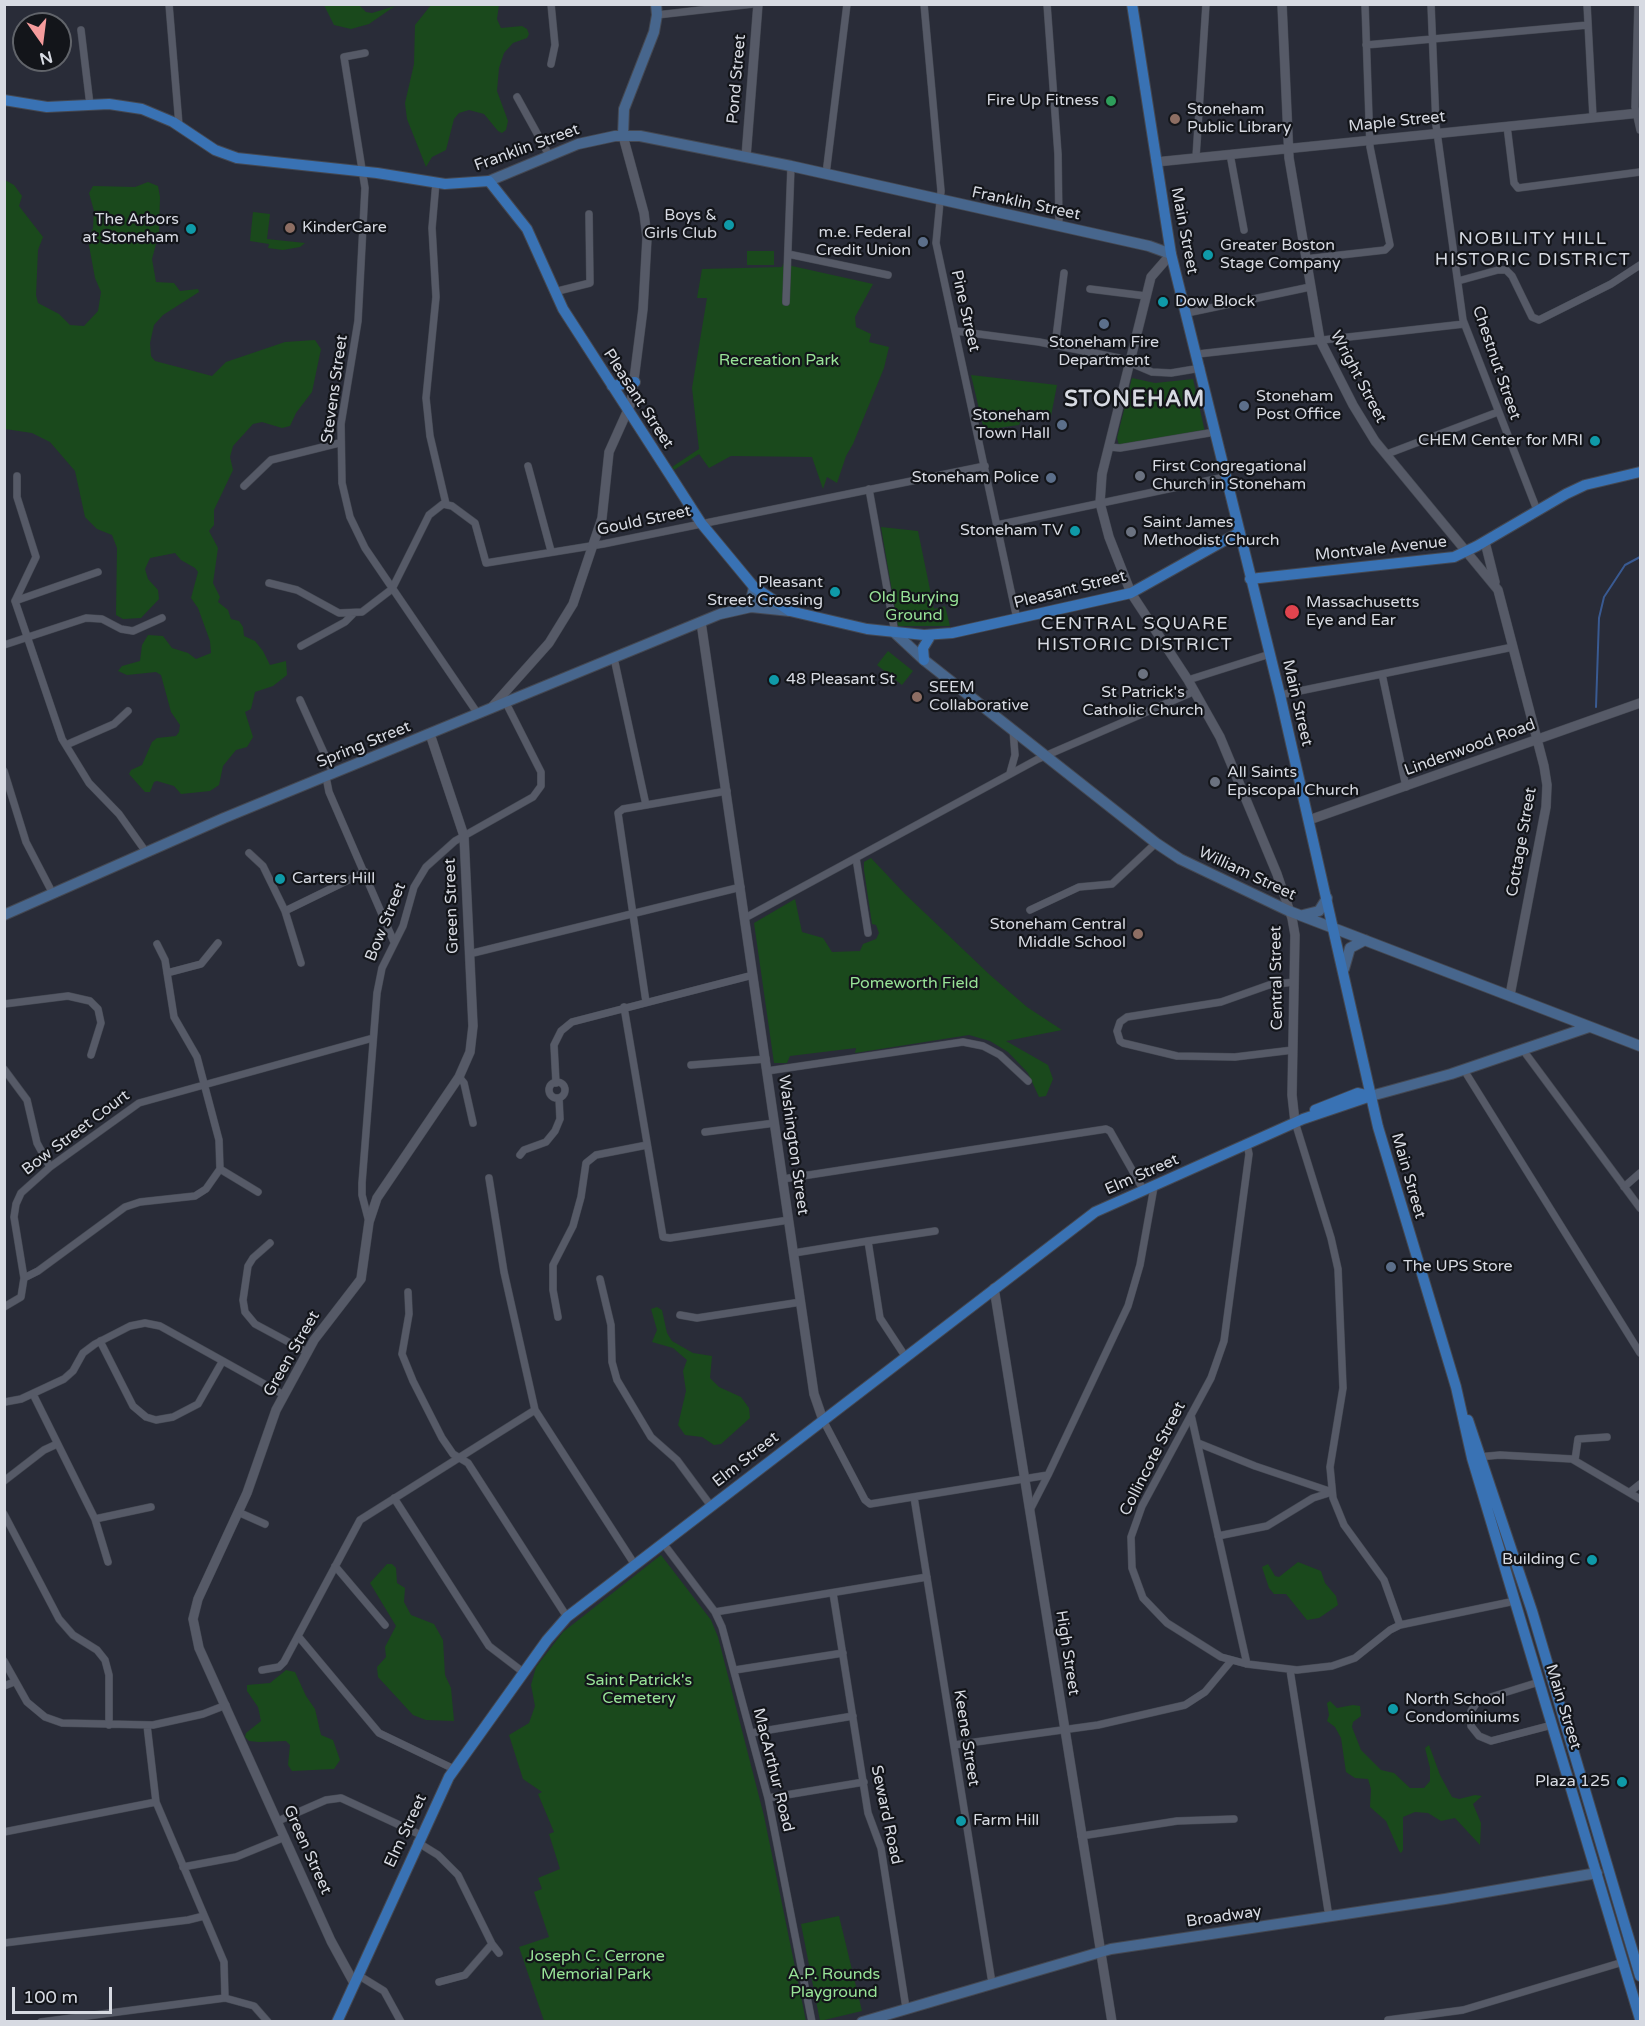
<!DOCTYPE html>
<html>
<head>
<meta charset="utf-8">
<style>
  body { margin:0 }
  #map { position:relative; width:1645px; height:2026px; overflow:hidden; background:#292c38; font-family:"Varela Round",sans-serif }
  canvas { display:block }
  .frame { position:absolute; inset:0; border:6px solid #d7dae2; pointer-events:none }
  .north { position:absolute; left:12px; top:12px; width:60px; height:60px; box-sizing:border-box; background:#13151a; border:2px solid #61646a; border-radius:50%; rotate:166deg; font-size:16px; font-weight:700; line-height:24px; text-align:center; color:#d7dae2 }
  .north::after { content:''; display:block; margin:auto; width:21px; height:27px; background:#f59b9c; clip-path:polygon(50% 0,100% 100%,50% 72%,0 100%) }
  .scale { position:absolute; left:12px; top:1987px; width:100px; height:27px; box-sizing:border-box; border:3px solid #d7dae2; border-top:0; padding-left:8px; font-size:18px; line-height:21px; white-space:nowrap; color:#d7dae2; -webkit-text-stroke:4px #13151a; paint-order:stroke }
</style>
</head>
<body>
<div id="map">
<canvas width="1645" height="2026"></canvas>
<div class="frame"></div>
<div class="north">N</div>
<div class="scale">100 m</div>
</div>
<script>
const ctx = document.querySelector('canvas').getContext('2d');
ctx.lineJoin = 'round';
function fill(path, color) {
  ctx.fillStyle = color;
  ctx.fill(path, 'evenodd');
}
function poly(rows) {
  const path = new Path2D();
  for (const r of rows) {
    if (r.length === 3) {
      path.moveTo(r[0] + r[2], r[1]);
      path.arc(r[0], r[1], r[2], 0, 2 * Math.PI);
      continue;
    }
    path.moveTo(r[0], r[1]);
    for (let i = 2; i < r.length; i += 2) path.lineTo(r[i], r[i + 1]);
  }
  return path;
}
function trace(path, color, width, dash) {
  ctx.strokeStyle = color;
  ctx.lineWidth = width;
  ctx.lineCap = dash ? 'butt' : 'round';
  ctx.setLineDash(dash || []);
  ctx.stroke(path);
}
function write(font, color, halo, rows, align = 'center') {
  ctx.font = font + ' "Varela Round",sans-serif';
  ctx.lineWidth = 4.5;
  ctx.setLineDash([]);
  ctx.textBaseline = 'middle';
  ctx.strokeStyle = halo;
  ctx.fillStyle = color;
  for (const [text, x, y, turn = 0] of rows) {
    ctx.save();
    ctx.translate(x, y);
    ctx.rotate((+turn || 0) * Math.PI / 180);
    ctx.textAlign = isNaN(turn) ? turn : align;
    if (halo) ctx.strokeText(text, 0, 0);
    ctx.fillText(text, 0, 0);
    ctx.restore();
  }
}
const green = poly([
  [324,5,359,5,366,12,372,13,395,6,369,24,351,29,334,25],
  [431,5,499,5,497,19,501,28,522,26,527,29,529,34,527,38,513,43,504,53,499,68,497,91,508,121,506,130,502,133,498,131,484,114,469,110,459,113,454,119,446,150,432,157,426,167,407,119,405,103,414,64,415,25],
  [5,180,14,185,22,196,19,206,43,237,38,250,36,295,38,303,59,314,70,325,84,326,98,311,101,292,95,278,88,240,93,228,94,211,89,193,93,186,135,187,148,182,158,186,160,197,159,233,152,259,156,282,174,283,180,291,198,289,199,292,163,315,154,325,150,343,151,356,155,361,212,376,226,362,285,342,315,340,321,349,312,392,296,413,290,426,282,428,262,422,253,424,233,446,230,457,233,470,214,510,214,525,209,531,218,548,213,583,220,597,218,602,228,610,231,619,239,621,243,627,244,636,255,641,263,651,270,665,286,661,287,675,273,686,255,692,251,709,245,712,253,737,247,747,236,750,223,766,219,785,210,791,181,794,174,786,157,781,154,782,150,792,145,792,129,774,131,770,142,765,152,742,157,738,176,736,179,732,180,725,171,712,161,675,156,672,127,675,118,671,122,666,140,661,142,645,148,635,163,636,172,648,188,653,196,659,211,653,210,641,198,608,191,598,198,572,195,568,181,560,175,553,150,558,145,569,148,579,158,590,159,599,141,618,123,619,116,615,117,548,112,535,97,529,85,517,75,471,50,442,32,433,5,429],
  [253,212,270,214,267,239,305,243,300,247,283,250,268,248,269,244,250,241],
  [747,251,774,251,774,265,747,265],
  [783,264,873,284,855,317,856,327,871,334,869,342,889,347,884,368,853,444,846,456,837,483,827,477,823,489,812,457,731,456,709,468,699,454,674,470,672,467,699,449,692,388,707,298,697,298,702,269,782,267],
  [971,375,1057,385,1051,416,1023,416,1019,425,984,430],
  [1132,378,1155,383,1193,379,1205,432,1119,445,1117,438],
  [881,527,918,531,934,609,945,606,950,626,898,626],
  [888,651,913,671,902,685,877,665],
  [871,858,905,894,990,975,1027,1007,1062,1030,1006,1041,1048,1065,1053,1079,1046,1096,1039,1097,1028,1073,1008,1052,990,1041,969,1035,855,1053,856,1048,790,1056,787,1063,774,1063,754,923,795,899,802,932,823,938,832,952,860,951,863,944,876,939,879,933,876,925,872,924,864,870,864,862],
  [657,1307,662,1310,667,1333,672,1341,693,1353,712,1356,710,1378,719,1387,741,1397,749,1408,750,1418,721,1444,714,1445,702,1437,685,1435,678,1425,686,1391,683,1371,687,1360,673,1348,652,1342,657,1330,651,1309],
  [661,1555,711,1620,718,1637,764,1816,806,2021,544,2021,519,1947,549,1937,534,1892,542,1889,538,1878,560,1869,549,1834,554,1832,538,1794,542,1792,523,1779,509,1735,529,1723,535,1706,531,1685,536,1667,563,1632],
  [1298,1562,1321,1571,1325,1583,1336,1596,1338,1605,1319,1618,1307,1620,1286,1594,1274,1594,1269,1588,1262,1567,1268,1564,1275,1576,1279,1577],
  [387,1564,392,1564,396,1568,397,1583,405,1588,404,1602,411,1615,434,1624,443,1640,445,1675,451,1688,454,1721,426,1720,413,1715,378,1677,377,1667,386,1657,385,1647,396,1626,370,1583],
  [286,1670,295,1672,306,1696,315,1709,321,1735,333,1740,340,1760,334,1769,292,1771,288,1765,290,1745,286,1741,259,1742,249,1741,245,1737,246,1733,261,1721,258,1707,247,1691,247,1685,270,1683],
  [1330,1701,1337,1708,1353,1705,1360,1706,1361,1716,1353,1722,1352,1727,1361,1750,1381,1770,1394,1773,1410,1788,1424,1788,1430,1781,1430,1768,1425,1748,1429,1745,1440,1775,1452,1797,1459,1799,1475,1795,1482,1796,1473,1804,1481,1823,1480,1845,1455,1818,1441,1821,1428,1813,1415,1812,1403,1817,1403,1850,1401,1853,1399,1851,1386,1821,1370,1807,1371,1789,1368,1779,1355,1778,1346,1772,1341,1738,1335,1727,1327,1721,1329,1715,1327,1703],
  [839,1916,862,2011,820,2021,801,1924]
]);
const stream = poly([
  [1596,707,1599,618,1604,597,1625,565,1640,557]
]);
const minor = poly([
  [169,4,179,125],
  [924,4,941,191,936,243,1017,619],
  [1047,4,1058,154,1059,226],
  [1431,4,1436,125,1463,320,1537,510],
  [1587,4,1593,117],
  [1638,4,1635,107,1640,130],
  [657,15,753,4],
  [81,30,90,105],
  [1366,45,1588,25],
  [365,53,344,57,365,188,358,321,341,424,342,483,350,517,365,548,478,714],
  [551,64,555,45,551,4],
  [517,97,549,155],
  [1507,126,1514,183,1518,188,1640,172],
  [1230,154,1244,230],
  [1196,157,1206,4],
  [826,174,847,4],
  [436,182,432,228,436,297,426,398,430,436,446,504],
  [788,254,888,275],
  [1305,259,1385,250,1390,245,1370,147,1365,4],
  [1458,281,1498,270,1506,270,1512,276,1532,317,1539,320,1611,284,1640,265],
  [1090,289,1146,296],
  [554,292,590,283,589,214],
  [786,302,791,166],
  [1187,313,1310,287],
  [956,331,1039,342,1119,358,1152,372,1171,373,1201,368],
  [1055,346,1064,273],
  [1198,354,1464,324],
  [1109,447,1120,448,1215,432],
  [1387,454,1498,412],
  [528,466,551,551],
  [244,486,271,460,339,443],
  [869,489,895,633],
  [997,525,1225,477],
  [269,583,297,590,339,613,362,612,392,589,429,515,443,504,452,506,475,523,486,563,603,544,985,466],
  [15,601,62,739,89,783,119,814,146,852],
  [15,601,36,557,17,497,17,476],
  [15,601,98,572],
  [4,645,86,618,102,619,121,629,133,631,162,618],
  [301,646,345,622,353,614],
  [614,658,646,805],
  [1382,674,1406,787],
  [1188,680,1270,654],
  [1280,695,1513,647],
  [300,700,333,773],
  [66,745,114,724,128,711],
  [4,771,26,842,53,894],
  [1010,773,1015,755,1013,730],
  [326,777,329,792,394,942],
  [249,853,263,866,285,911,365,872],
  [856,858,868,933],
  [1030,910,1079,887,1112,884,1156,843],
  [285,911,301,963],
  [745,918,1038,759,1195,691],
  [469,954,741,887],
  [167,973,201,964,218,943],
  [646,1002,618,813,623,809,727,791],
  [4,1004,68,996,90,1001,98,1009,101,1023,91,1055],
  [624,1007,663,1237,670,1238,789,1220],
  [1293,1050,1235,1057,1177,1056,1123,1043,1120,1041,1117,1031,1120,1022,1127,1017,1221,1002,1269,985,1294,982],
  [1523,1050,1640,1208],
  [691,1065,766,1059],
  [4,1069,27,1100,37,1143,50,1167],
  [1464,1070,1640,1353],
  [767,1071,963,1042,983,1046,1000,1055,1028,1081],
  [459,1077,464,1083,473,1123],
  [557,1090,8],
  [556,1083,554,1045,561,1031,572,1022,753,975],
  [1295,1122,1331,1238,1338,1269,1343,1388,1330,1467,1333,1498,1344,1525,1384,1580,1400,1625],
  [705,1132,775,1123],
  [1247,1144,1249,1154,1224,1341,1211,1378,1142,1506,1131,1537,1132,1568,1143,1598,1167,1623,1221,1657,1247,1664,1297,1670,1332,1666,1355,1658,1390,1630,1400,1625,1515,1601],
  [520,1155,524,1150,546,1142,555,1131,560,1119,559,1098],
  [220,1169,258,1192],
  [489,1178,504,1272,535,1410,635,1565],
  [783,1179,1106,1129,1110,1131,1144,1191],
  [1624,1187,1640,1173],
  [369,1222,362,1195,362,1183,377,993,382,968,403,926,414,887,426,867,455,841,533,797,541,786,541,772,506,703],
  [868,1241,935,1231],
  [270,1243,253,1258,248,1266,243,1300,245,1312,255,1324,307,1352],
  [794,1253,868,1241,880,1318,905,1356],
  [24,1278,14,1217,16,1204,21,1193,50,1167,139,1103,373,1038],
  [600,1279,611,1325,612,1362,617,1380,651,1437,677,1460,711,1506],
  [408,1292,409,1314,402,1354,413,1381,442,1438,453,1454,468,1463,567,1617],
  [4,1307,21,1297,24,1278,38,1271,125,1207,140,1202,195,1196,206,1189,220,1169,219,1140,197,1057,174,1017,165,960,157,944],
  [680,1315,697,1318,801,1302],
  [558,1317,553,1290,553,1265,573,1226,581,1197,586,1163,596,1155,647,1145],
  [100,1341,133,1406,146,1417,156,1420,173,1417,198,1404,222,1362],
  [33,1394,95,1519,108,1562],
  [5,1402,21,1399,64,1379,73,1371,83,1353,95,1344,130,1326,145,1323,160,1326,284,1395],
  [1191,1415,1247,1664],
  [823,1420,865,1500,870,1504,1048,1475,1128,1306,1140,1265,1154,1187],
  [1198,1443,1255,1466,1332,1492],
  [1478,1457,1500,1455,1572,1459,1640,1499],
  [1575,1460,1578,1439,1607,1437],
  [4,1481,44,1450,57,1444],
  [1630,1492,1640,1484],
  [914,1497,992,1983],
  [394,1498,489,1646,523,1672],
  [1030,1510,1048,1475],
  [238,1512,265,1524],
  [4,1514,59,1619,73,1635,97,1650,105,1660,109,1675,109,1725],
  [95,1519,151,1507],
  [1218,1536,1267,1526,1313,1498,1332,1492],
  [663,1543,715,1612,722,1627,768,1798,812,2022],
  [335,1566,385,1625],
  [833,1593,868,1813,881,1848,906,2008],
  [715,1612,927,1577],
  [298,1636,379,1733,454,1769],
  [4,1661,27,1702,45,1717,62,1723,153,1725,203,1714,226,1705],
  [262,1670,279,1667,284,1662,360,1520,535,1410],
  [735,1670,843,1653],
  [1290,1670,1329,1917],
  [1539,1682,1478,1701,1471,1711,1471,1726,1479,1736,1491,1741,1552,1725],
  [4,1686,14,1682],
  [147,1725,156,1802,224,1962,225,1998],
  [751,1733,853,1716],
  [954,1745,1098,1725,1185,1705,1205,1692,1231,1661],
  [768,1798,864,1782],
  [278,1821,326,1800,341,1798,421,1835],
  [4,1832,156,1802],
  [1081,1836,1177,1821,1234,1819],
  [417,1842,438,1855,458,1875,492,1944,499,1953],
  [183,1867,236,1857,285,1837],
  [4,1943,188,1920,204,1916],
  [358,1975,384,1991,401,2022],
  [439,1982,465,1975,492,1944],
  [1388,2020,1463,2010,1623,1962],
  [41,2022,225,1998,254,2006,268,2022]
]);
const tertiary = poly([
  [1282,4,1289,158,1320,340,1353,405,1375,441,1498,590,1544,766,1547,785,1546,807,1510,995],
  [746,157,758,4],
  [1156,162,1640,113],
  [1171,254,1151,277,1102,474,1100,503,1109,537,1131,593,1188,680,1220,737,1277,874,1292,918,1295,935,1292,1095,1295,1122],
  [1485,542,1495,582],
  [701,622,814,1394,823,1420],
  [491,708,549,643,573,604,602,518,609,452,631,403,643,309,647,238,644,213,623,136],
  [1309,820,1640,703],
  [994,1288,1112,2022],
  [354,1983,331,1941,199,1648,193,1619,198,1599,247,1493,276,1410,314,1340,361,1279,369,1222,377,1198,459,1077,470,1052,473,1026,464,836,430,734]
]);
const secondary = poly([
  [623,136,624,109,654,32,657,15,656,4],
  [489,181,578,144,615,136,640,136,791,166,1149,246,1171,254],
  [740,607,751,600,754,587],
  [895,633,924,660,1156,843,1180,859,1289,911,1640,1046],
  [4,915,224,818,720,614,751,607,790,611],
  [1303,915,1319,911,1327,898],
  [1344,969,1350,948,1365,940],
  [1371,1096,1451,1074,1589,1027],
  [862,2022,1111,1949,1445,1899,1597,1873]
]);
const primary = poly([
  [1132,4,1171,254,1280,695,1378,1127,1456,1387,1472,1458,1640,2019],
  [4,100,47,107,109,104,142,109,173,122,215,150,237,158,377,173,445,184,489,181,527,229,563,309,701,523,754,587,790,611,867,629,924,635,952,633,1131,593,1238,533],
  [612,386,635,382],
  [1250,579,1454,557,1477,546,1566,494,1585,485,1640,472],
  [924,660,923,648,931,635],
  [1315,1110,1358,1093,1371,1096],
  [1468,1420,1532,1611,1640,1976],
  [337,2022,449,1777,547,1640,567,1617,1095,1212,1303,1119,1371,1096]
]);
const markers = [
  [1111,101,6,"#2e9e5b"],
  [1175,119,6,"#8d6e63"],
  [729,225,6,"#0f9aa8"],
  [290,228,6,"#8d6e63"],
  [191,229,6,"#0f9aa8"],
  [923,242,6,"#5c6f8a"],
  [1208,255,6,"#0f9aa8"],
  [1163,302,6,"#0f9aa8"],
  [1104,324,6,"#5c6f8a"],
  [1244,406,6,"#5c6f8a"],
  [1062,425,6,"#5c6f8a"],
  [1595,441,6,"#0f9aa8"],
  [1140,476,6,"#6b7280"],
  [1051,478,6,"#5c6f8a"],
  [1075,531,6,"#0f9aa8"],
  [1131,532,6,"#6b7280"],
  [835,592,6,"#0f9aa8"],
  [1292,612,8,"#e0444e"],
  [1143,674,6,"#6b7280"],
  [774,680,6,"#0f9aa8"],
  [917,697,6,"#8d6e63"],
  [1215,782,6,"#6b7280"],
  [280,879,6,"#0f9aa8"],
  [1138,934,6,"#8d6e63"],
  [1391,1267,6,"#5c6f8a"],
  [1592,1560,6,"#0f9aa8"],
  [1393,1709,6,"#0f9aa8"],
  [1622,1782,6,"#0f9aa8"],
  [961,1821,6,"#0f9aa8"]
];
const streetNames = [
  ["Pond Street",737,79,-85],
  ["Maple Street",1397,122,-6],
  ["Franklin Street",527,148,-20],
  ["Franklin Street",1026,204,12],
  ["Main Street",1184,231,79],
  ["Pine Street",965,311,77],
  ["Chestnut Street",1496,363,71],
  ["Wright Street",1358,377,62],
  ["Stevens Street",335,389,-82],
  ["Pleasant Street",638,399,57],
  ["Gould Street",644,521,-12],
  ["Montvale Avenue",1381,549,-6],
  ["Pleasant Street",1070,590,-14],
  ["Main Street",1297,703,77],
  ["Spring Street",364,745,-22],
  ["Lindenwood Road",1470,748,-20],
  ["Cottage Street",1522,842,-80],
  ["William Street",1247,874,25],
  ["Green Street",452,906,-92],
  ["Bow Street",386,922,-68],
  ["Central Street",1277,978,-91],
  ["Bow Street Court",76,1133,-37],
  ["Washington Street",793,1145,82],
  ["Elm Street",1142,1175,-24],
  ["Main Street",1408,1176,74],
  ["Green Street",292,1354,-60],
  ["Collincote Street",1153,1459,-63],
  ["Elm Street",746,1460,-38],
  ["High Street",1067,1653,81],
  ["Main Street",1563,1707,73],
  ["Keene Street",966,1738,81],
  ["MacArthur Road",773,1770,76],
  ["Seward Road",886,1815,78],
  ["Elm Street",406,1831,-65],
  ["Green Street",307,1850,66],
  ["Broadway",1224,1917,-8]
];
const poiNames = [
  ["Fire Up Fitness",1099,101,"right"],
  ["Stoneham",1187,110],
  ["Public Library",1187,128],
  ["Boys &",717,216,"right"],
  ["Girls Club",717,234,"right"],
  ["The Arbors",179,220,"right"],
  ["at Stoneham",179,238,"right"],
  ["KinderCare",302,228],
  ["m.e. Federal",911,233,"right"],
  ["Credit Union",911,251,"right"],
  ["Greater Boston",1220,246],
  ["Stage Company",1220,264],
  ["Dow Block",1175,302],
  ["Stoneham Fire",1104,343,"center"],
  ["Department",1104,361,"center"],
  ["Stoneham",1256,397],
  ["Post Office",1256,415],
  ["Stoneham",1050,416,"right"],
  ["Town Hall",1050,434,"right"],
  ["CHEM Center for MRI",1583,441,"right"],
  ["First Congregational",1152,467],
  ["Church in Stoneham",1152,485],
  ["Stoneham Police",1039,478,"right"],
  ["Saint James",1143,523],
  ["Methodist Church",1143,541],
  ["Stoneham TV",1063,531,"right"],
  ["Pleasant",823,583,"right"],
  ["Street Crossing",823,601,"right"],
  ["Massachusetts",1306,603],
  ["Eye and Ear",1306,621],
  ["48 Pleasant St",786,680],
  ["SEEM",929,688],
  ["Collaborative",929,706],
  ["St Patrick's",1143,693,"center"],
  ["Catholic Church",1143,711,"center"],
  ["All Saints",1227,773],
  ["Episcopal Church",1227,791],
  ["Carters Hill",292,879],
  ["Stoneham Central",1126,925,"right"],
  ["Middle School",1126,943,"right"],
  ["The UPS Store",1403,1267],
  ["Building C",1580,1560,"right"],
  ["North School",1405,1700],
  ["Condominiums",1405,1718],
  ["Plaza 125",1610,1782,"right"],
  ["Farm Hill",973,1821]
];
const parkNames = [
  ["Recreation Park",779,361],
  ["Old Burying",914,598],
  ["Ground",914,616],
  ["Pomeworth Field",914,984],
  ["Saint Patrick's",639,1681],
  ["Cemetery",639,1699],
  ["Joseph C. Cerrone",596,1957],
  ["Memorial Park",596,1975],
  ["A.P. Rounds",834,1975],
  ["Playground",834,1993]
];
const neighbourhoodNames = [
  ["NOBILITY HILL",1533,239],
  ["HISTORIC DISTRICT",1533,260],
  ["CENTRAL SQUARE",1135,624],
  ["HISTORIC DISTRICT",1135,645]
];
const districtNames = [
  ["STONEHAM",1135,400]
];
fill(green, '#1a491c');
trace(stream, '#395a92', 2);
trace(minor, '#444852', 8);
trace(tertiary, '#444852', 10);
trace(secondary, '#444852', 12);
trace(primary, '#444852', 12);
trace(minor, '#565a67', 7);
trace(tertiary, '#565a67', 9);
trace(secondary, '#47668d', 10);
trace(primary, '#3972b4', 10);
for (const [x, y, r, color] of markers) {
  const dot = new Path2D();
  dot.arc(x, y, r, 0, 2 * Math.PI);
  ctx.fillStyle = color;
  ctx.fill(dot);
  trace(dot, '#13151a', 2);
}
write('16px', '#d7dae2', '#13151a', streetNames);
write('16px', '#d7dae2', '#13151a', poiNames, 'left');
write('16px', '#98e397', '#13151a', parkNames);
ctx.letterSpacing = '1.5px';
write('18px', '#d7dae2', '#13151a', neighbourhoodNames);
ctx.letterSpacing = '0px';
ctx.letterSpacing = '1.5px';
write('bold 22px', '#d7dae2', '#13151a', districtNames);
ctx.letterSpacing = '0px';
</script>
</body>
</html>
